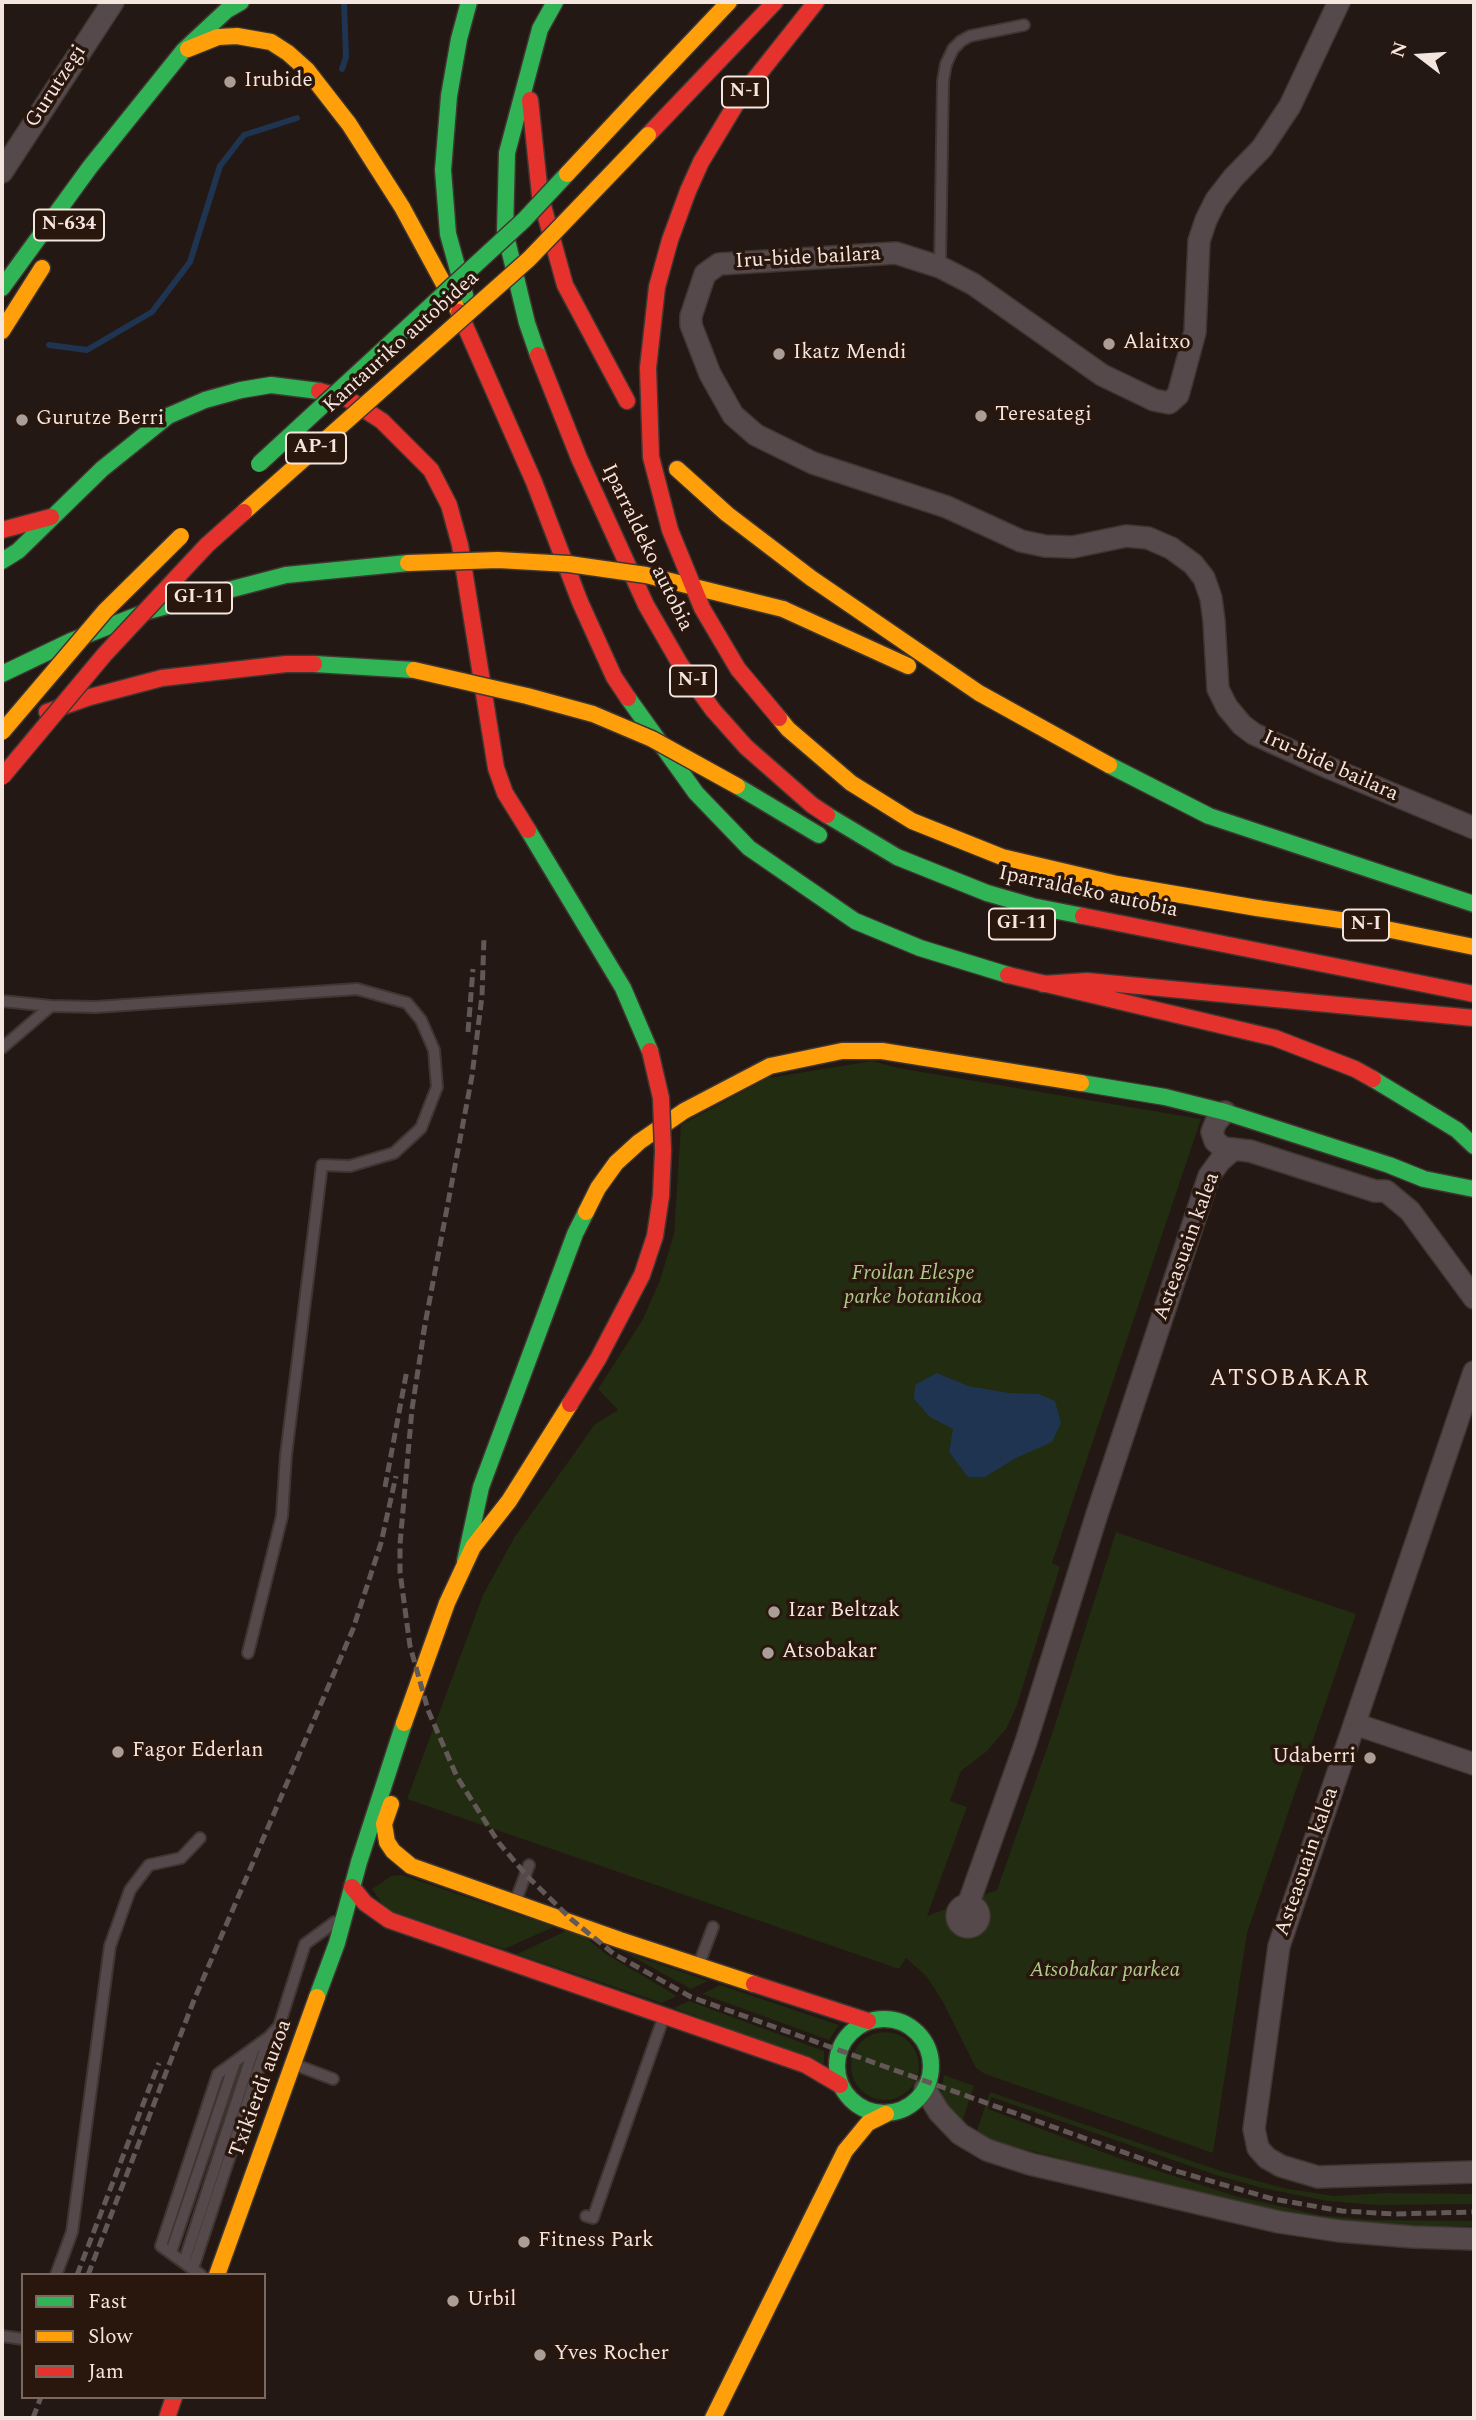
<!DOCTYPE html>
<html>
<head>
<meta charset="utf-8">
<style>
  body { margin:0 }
  #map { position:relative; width:1476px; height:2420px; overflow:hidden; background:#231813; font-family:Spectral,serif }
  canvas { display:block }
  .frame { position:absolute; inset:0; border:4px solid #f4e5df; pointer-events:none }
  .legend { position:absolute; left:21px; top:2273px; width:245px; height:126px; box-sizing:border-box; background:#29160d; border:2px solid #7a6961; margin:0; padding:9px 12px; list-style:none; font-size:21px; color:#f4e5df }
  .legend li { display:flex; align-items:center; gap:14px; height:35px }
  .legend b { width:35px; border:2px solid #7a6961 }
  .north { position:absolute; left:1385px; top:21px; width:70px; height:70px; -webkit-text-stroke:5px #29160d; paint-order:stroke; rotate:287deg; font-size:19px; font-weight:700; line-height:28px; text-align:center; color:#f4e5df }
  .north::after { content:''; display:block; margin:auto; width:24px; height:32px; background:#f4e5df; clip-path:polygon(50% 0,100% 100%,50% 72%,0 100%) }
</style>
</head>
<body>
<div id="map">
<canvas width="1476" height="2420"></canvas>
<div class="frame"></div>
<ul class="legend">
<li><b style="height:9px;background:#30b455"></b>Fast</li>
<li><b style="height:9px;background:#ff9f0a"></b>Slow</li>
<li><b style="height:9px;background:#e5322d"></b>Jam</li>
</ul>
<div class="north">N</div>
</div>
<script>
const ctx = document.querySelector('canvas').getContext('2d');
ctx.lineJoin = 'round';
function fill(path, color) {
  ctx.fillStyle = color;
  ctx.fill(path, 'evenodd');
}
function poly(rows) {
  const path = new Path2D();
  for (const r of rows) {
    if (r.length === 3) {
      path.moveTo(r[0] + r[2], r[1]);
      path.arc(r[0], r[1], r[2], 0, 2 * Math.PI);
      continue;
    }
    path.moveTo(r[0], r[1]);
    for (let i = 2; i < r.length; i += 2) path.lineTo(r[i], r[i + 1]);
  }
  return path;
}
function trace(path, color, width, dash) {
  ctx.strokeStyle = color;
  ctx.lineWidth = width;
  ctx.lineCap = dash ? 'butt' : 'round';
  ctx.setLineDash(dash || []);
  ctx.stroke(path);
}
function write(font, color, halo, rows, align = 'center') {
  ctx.font = font + ' Spectral,serif';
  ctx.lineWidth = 7;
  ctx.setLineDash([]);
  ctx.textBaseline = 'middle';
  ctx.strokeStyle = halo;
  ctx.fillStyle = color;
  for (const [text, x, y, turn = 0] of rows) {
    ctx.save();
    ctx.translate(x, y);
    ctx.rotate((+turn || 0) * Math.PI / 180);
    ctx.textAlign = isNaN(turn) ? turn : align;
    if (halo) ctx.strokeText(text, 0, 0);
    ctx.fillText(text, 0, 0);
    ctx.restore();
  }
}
const green = poly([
  [872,1061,898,1068,1201,1119,1052,1563,1060,1567,1017,1705,1006,1729,986,1752,961,1771,950,1801,967,1807,927,1916,997,1890,1051,1737,1116,1532,1356,1614,1247,1933,1213,2153,985,2074,976,2068,943,2002,927,1977,906,1958,899,1969,407,1799,483,1595,514,1538,595,1424,618,1410,598,1389,643,1319,660,1280,674,1234,681,1125,768,1078],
  [402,1875,554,1927,504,1949,386,1909,372,1889,391,1876],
  [568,1930,583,1935,606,1954,677,1996,662,2003,517,1954],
  [624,1952,708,1981,691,1989],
  [720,1985,839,2025,829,2040,702,1994],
  [689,2001,824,2051,824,2064,674,2008],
  [885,2066,34],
  [944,2075,974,2086,961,2125,945,2105,941,2093],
  [990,2092,1218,2170,1283,2188,1334,2196,1387,2193,1474,2194,1474,2204,1376,2205,1327,2201,1262,2188,1216,2175,991,2097,988,2109,1116,2157,1235,2196,1319,2215,1373,2220,1474,2221,1474,2226,1376,2226,1329,2221,1244,2204,1007,2145,976,2134]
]);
const water = poly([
  [937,1373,968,1386,1009,1393,1039,1394,1055,1401,1061,1423,1052,1442,1016,1458,985,1477,968,1477,949,1452,953,1429,930,1417,914,1399,915,1385]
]);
const stream = poly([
  [342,69,346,57,344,2],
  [49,345,87,350,152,312,190,262,220,166,244,135,297,118]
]);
const lane = poly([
  [940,267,943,81,946,64,953,49,961,41,970,36,1024,25],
  [2,1001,51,1006,96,1007,357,989,407,1003,421,1020,434,1050,437,1087,421,1128,394,1153,350,1166,322,1165,286,1455,282,1516,248,1653],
  [2,1048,51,1006],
  [516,1900,529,1865],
  [699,1964,713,1927],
  [296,2065,333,2079],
  [586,2216,593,2218,664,2016],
  [171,2252,235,2062],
  [184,2262,254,2048],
  [193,2268,269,2037],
  [56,2275,72,2232,110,1946,130,1890,149,1865,181,1858,200,1838],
  [201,2275,161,2246,218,2074,269,2037,279,2026,305,1944,335,1922],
  [2,2336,23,2339]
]);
const street = poly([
  [1339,2,1290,106,1262,148,1233,178,1216,200,1206,220,1199,241,1195,332,1178,395,1169,403,1154,400,1102,375,973,284,940,267,896,253,719,264,705,274,691,316,691,325,710,374,733,415,756,435,813,463,947,507,1021,541,1045,546,1073,547,1126,536,1148,538,1171,548,1193,564,1204,578,1211,598,1214,621,1218,689,1227,707,1242,725,1254,734,1327,767,1474,828],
  [2,172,113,2],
  [1225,1112,1216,1122,1212,1132,1215,1141,1223,1148,1250,1151,1375,1191,1386,1191,1410,1211,1474,1298],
  [1474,1372,1279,1946,1254,2129,1258,2148,1267,2158,1281,2166,1318,2177,1474,2172],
  [1355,1724,1474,1764],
  [968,1916,11],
  [968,1905,1026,1742,1097,1514,1209,1176,1220,1161,1234,1149],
  [925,2089,939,2112,960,2134,987,2150,1030,2164,1279,2222,1339,2231,1413,2237,1474,2239]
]);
const fast = poly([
  [2,288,90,167,184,50,227,10,241,2],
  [465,295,448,234,443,170,449,96,459,39,469,2],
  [538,355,527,323,505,232,507,153,540,29,555,2],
  [2,561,18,551,102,469,168,416,205,400,241,390,271,385,319,391],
  [314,664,414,670],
  [2,674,71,641,148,611,286,575,408,563],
  [628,698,696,793,749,848,855,921,920,948,1008,975],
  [1109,765,1209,816,1474,904],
  [737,786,819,835],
  [827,815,897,857,987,893,1032,906,1083,916],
  [528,830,623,988,650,1051],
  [1373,1079,1457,1130,1474,1146],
  [1081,1083,1165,1097,1225,1112,1389,1165,1424,1179,1474,1189],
  [465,1561,481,1487,575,1234,586,1212],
  [317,1997,337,1943,359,1862,404,1723],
  [884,2066,47]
]);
const slow = poly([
  [188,49,218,37,237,36,271,42,288,53,307,70,349,124,402,207,459,312],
  [637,99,729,2],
  [2,331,42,268],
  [677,469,727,514,811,578,979,693,1109,765],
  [783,609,908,666],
  [1257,908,1347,921,1474,947],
  [586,1212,598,1188,616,1163,639,1142,684,1111,770,1066,842,1051,882,1051,1081,1083],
  [404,1723,447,1603,473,1547,509,1501,570,1404],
  [391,1804,384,1824,387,1842,393,1851,411,1866,620,1940,754,1984],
  [217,2275,317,1997],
  [713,2418,845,2151,868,2123,886,2114]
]);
const jam = poly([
  [530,100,540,195,565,285,627,401],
  [648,135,775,2],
  [688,191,701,162,739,99,816,2],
  [459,312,534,482,580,602,614,677,628,698],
  [538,355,579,458,646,605,680,664,713,710,746,747,812,805,827,815],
  [319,391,348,399,382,421,431,470,449,505,460,545,496,768,505,793,528,830],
  [2,530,51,517],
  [47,712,90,697,162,678,286,664,314,664],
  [1083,916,1474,994],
  [1008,975,1275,1038,1355,1069,1373,1079],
  [1043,984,1087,981,1474,1018],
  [570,1404,598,1359,642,1275,655,1236,661,1196],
  [352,1887,365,1903,389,1920,806,2065,840,2085],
  [754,1984,868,2021],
  [167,2418,174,2397]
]);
const rail = poly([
  [468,1032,473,969],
  [425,1325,412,1409,400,1544,400,1572,410,1646,428,1710,457,1777,499,1843,527,1876,571,1919,614,1954,691,1997,1176,2171,1273,2199,1342,2211,1395,2214,1474,2212],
  [423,1335,472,1076,482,996,484,937],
  [385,1487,407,1370],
  [77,2275,159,2063],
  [88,2275,194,2000,353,1629,381,1543,396,1476],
  [33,2418,41,2397]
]);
const fastBridge = poly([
  [259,464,524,220,567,174]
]);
const slowBridge = poly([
  [567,174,637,99],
  [244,512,529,259,648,135],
  [408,563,498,560,569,564,646,575,783,609],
  [414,670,527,696,593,714,652,739,737,786],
  [779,718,788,729,851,783,912,821,1002,857,1117,884,1257,908],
  [2,732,105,611,181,536]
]);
const jamBridge = poly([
  [688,191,670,240,657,287,648,368,651,457,670,530,702,608,738,669,779,718],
  [2,777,105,654,207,545,244,512],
  [650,1051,661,1098,663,1151,661,1196]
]);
const markers = [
  [230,82,7,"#ab9d98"],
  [1109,344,7,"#ab9d98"],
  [779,354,7,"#ab9d98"],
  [981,416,7,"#ab9d98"],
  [22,420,7,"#ab9d98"],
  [774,1612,7,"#ab9d98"],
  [768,1653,7,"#ab9d98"],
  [118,1752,7,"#ab9d98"],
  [1370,1758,7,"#ab9d98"],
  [524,2242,7,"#ab9d98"],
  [453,2301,7,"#ab9d98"],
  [540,2355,7,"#ab9d98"]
];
const shields = [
  [745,92,46],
  [69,225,70],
  [316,448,60],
  [199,598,66],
  [693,681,46],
  [1022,924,66],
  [1366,925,46]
];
const shieldNames = [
  ["N-I",745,92],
  ["N-634",69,225],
  ["AP-1",316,448],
  ["GI-11",199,598],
  ["N-I",693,681],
  ["GI-11",1022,924],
  ["N-I",1366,925]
];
const poiNames = [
  ["Irubide",244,82],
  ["Alaitxo",1123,344],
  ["Ikatz Mendi",793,354],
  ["Teresategi",995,416],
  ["Gurutze Berri",36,420],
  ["Izar Beltzak",788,1612],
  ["Atsobakar",782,1653],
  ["Fagor Ederlan",132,1752],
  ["Udaberri",1356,1758,"right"],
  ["Fitness Park",538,2242],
  ["Urbil",467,2301],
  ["Yves Rocher",554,2355]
];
const streetNames = [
  ["Gurutzegi",57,87,-57],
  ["Iru-bide bailara",808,259,-3],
  ["Kantauriko autobidea",402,343,-42],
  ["Iparraldeko autobia",646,548,64],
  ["Iru-bide bailara",1330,767,24],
  ["Iparraldeko autobia",1088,893,12],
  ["Asteasuain kalea",1188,1247,-70],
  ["Asteasuain kalea",1308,1862,-71],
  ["Txikierdi auzoa",262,2089,-70]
];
const parkNames = [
  ["Froilan Elespe",913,1275],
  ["parke botanikoa",913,1299],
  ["Atsobakar parkea",1105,1972]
];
const neighbourhoodNames = [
  ["ATSOBAKAR",1290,1380]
];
fill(green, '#212c10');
fill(water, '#1e3450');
trace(stream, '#1e3450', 6);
trace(lane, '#3f3631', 14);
trace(street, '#3f3631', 24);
trace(fast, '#3f3631', 19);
trace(slow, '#3f3631', 19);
trace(jam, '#3f3631', 19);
trace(lane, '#56494b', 10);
trace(street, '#56494b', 21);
trace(fast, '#30b455', 16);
trace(slow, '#ff9f0a', 16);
trace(jam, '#e5322d', 16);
trace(rail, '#625856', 5, [10, 5]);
trace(fastBridge, '#3f3631', 19, []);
trace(slowBridge, '#3f3631', 19, []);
trace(jamBridge, '#3f3631', 19, []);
trace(fastBridge, '#30b455', 16);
trace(slowBridge, '#ff9f0a', 16);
trace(jamBridge, '#e5322d', 16);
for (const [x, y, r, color] of markers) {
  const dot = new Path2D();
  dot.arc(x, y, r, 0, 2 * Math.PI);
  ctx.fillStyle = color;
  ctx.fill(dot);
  trace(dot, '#29160d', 2.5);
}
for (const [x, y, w] of shields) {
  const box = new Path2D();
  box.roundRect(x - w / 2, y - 15.5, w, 31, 5);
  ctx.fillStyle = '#29160d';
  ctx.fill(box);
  trace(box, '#f4e5df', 2);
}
write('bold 19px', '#f4e5df', null, shieldNames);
write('21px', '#f4e5df', '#29160d', poiNames, 'left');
write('21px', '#f4e5df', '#29160d', streetNames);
write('italic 21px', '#adcc8c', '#29160d', parkNames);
ctx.letterSpacing = '2px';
write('23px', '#f4e5df', '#29160d', neighbourhoodNames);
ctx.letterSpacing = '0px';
</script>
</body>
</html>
